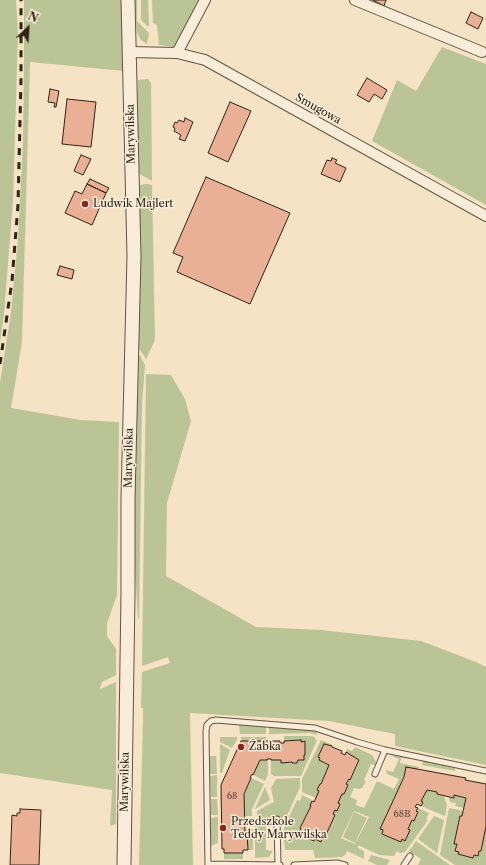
<!DOCTYPE html>
<html>
<head>
<meta charset="utf-8">
<style>
  body { margin:0 }
  #map { position:relative; width:486px; height:865px; overflow:hidden; background:#f6e2c4; font-family:"Libre Caslon Text",serif }
  canvas { display:block }
  .north { position:absolute; left:8px; top:8px; width:40px; height:40px; -webkit-text-stroke:3px #f9ecd9; paint-order:stroke; rotate:25deg; font-size:11px; font-weight:700; line-height:16px; text-align:center; color:#302417 }
  .north::after { content:''; display:block; margin:auto; width:14px; height:18px; background:#302417; clip-path:polygon(50% 0,100% 100%,50% 72%,0 100%) }
</style>
</head>
<body>
<div id="map">
<canvas width="486" height="865"></canvas>
<div class="north">N</div>
</div>
<script>
const ctx = document.querySelector('canvas').getContext('2d');
ctx.lineJoin = 'round';
function fill(path, color) {
  ctx.fillStyle = color;
  ctx.fill(path, 'evenodd');
}
function poly(rows) {
  const path = new Path2D();
  for (const r of rows) {
    path.moveTo(r[0], r[1]);
    for (let i = 2; i < r.length; i += 2) path.lineTo(r[i], r[i + 1]);
  }
  return path;
}
function trace(path, color, width, dash) {
  ctx.strokeStyle = color;
  ctx.lineWidth = width;
  ctx.lineCap = dash ? 'butt' : 'round';
  ctx.setLineDash(dash || []);
  ctx.stroke(path);
}
function write(font, color, halo, rows, align = 'center') {
  ctx.font = font + ' "Libre Caslon Text",serif';
  ctx.lineWidth = 3;
  ctx.setLineDash([]);
  ctx.textBaseline = 'middle';
  ctx.strokeStyle = halo;
  ctx.fillStyle = color;
  for (const [text, x, y, turn = 0] of rows) {
    ctx.save();
    ctx.translate(x, y);
    ctx.rotate((+turn || 0) * Math.PI / 180);
    ctx.textAlign = isNaN(turn) ? turn : align;
    if (halo) ctx.strokeText(text, 0, 0);
    ctx.fillText(text, 0, 0);
    ctx.restore();
  }
}
const green = poly([
  [0,0,16,0,18,33,13,201,4,314,0,343],
  [24,0,122,0,124,71,30,62,22,342,11,408,81,420,119,422,117,595,107,623,107,636,116,649,116,675,102,682,100,689,116,682,116,824,110,826,112,790,0,773,0,383,11,312,18,239,23,141,24,61],
  [134,0,137,0,137,21,149,33,147,44,141,40,137,33],
  [141,0,148,0,149,26,147,26,141,20],
  [152,0,198,0,175,47,159,45,157,25,153,23],
  [442,47,486,64,486,205,372,141,397,80,416,91],
  [148,79,151,83,152,181,138,173,137,106,138,80],
  [147,184,152,185,155,340,146,359,136,344,138,185],
  [140,355,145,365,142,404,139,619,138,618,133,535,135,453,137,435,135,410,136,357],
  [146,374,171,375,185,399,191,421,167,503,166,576,256,627,321,630,421,641,476,662,486,667,486,765,395,746,395,734,329,721,190,713,193,865,139,865,143,723,143,708,141,708,142,672,170,663,168,657,142,666],
  [239,725,266,727,266,734,240,734],
  [269,727,318,730,316,735,310,733,269,734],
  [284,736,310,736,315,737,315,739,317,740,301,776,274,776,271,774,271,760,281,760,281,763,292,762,292,763,297,763,298,760,304,760,304,755,305,755,305,742,301,742,301,740,284,741],
  [220,737,237,737,237,740,232,748,220,742],
  [241,737,266,737,266,741,241,741],
  [321,740,333,745,328,745,324,744,318,757,320,758,319,760,329,765,321,784,320,784,317,789,319,791,316,798,302,792,302,779],
  [220,744,230,750,222,773,220,773],
  [355,747,372,755,376,762,375,765,371,764,364,780,366,781,362,788,359,789,354,788,350,797,357,800,356,805,364,808,377,781,394,789,399,779,387,774,386,770,393,772,399,759,392,756,395,755,414,759,401,758,400,763,419,767,418,770,404,777,380,829,383,830,382,834,401,842,402,839,405,840,412,820,414,821,418,813,416,811,418,808,429,813,426,819,428,820,405,852,400,853,397,851,394,856,379,855,358,845,358,848,364,851,364,859,347,851,345,855,342,857,315,858,313,850,285,850,284,840,290,839,290,834,284,834,284,827,297,800,300,801,302,795,312,800,310,806,311,806,300,828,301,829,300,832,305,835,305,837,314,841,315,839,321,842,322,838,324,839,335,815,333,814,342,794,344,794,348,785,346,784,349,779,350,780,359,760,346,752,347,749,352,751],
  [354,811,369,817,355,844,341,838],
  [210,756,216,756,217,774,210,774],
  [260,760,268,760,268,774,265,781,253,775],
  [423,761,455,768,455,771,422,765],
  [217,775,217,797,211,797,210,776],
  [251,778,264,784,252,809,252,816,244,816,244,794],
  [300,778,300,787,286,818,257,819,257,811,274,802,271,788,276,779],
  [265,787,270,800,255,809],
  [427,790,437,792,437,794,444,796,445,801,447,804,445,816,421,806,423,802,421,801],
  [454,795,466,798,464,808,455,806,456,803,450,802,449,799,449,797,454,798],
  [211,799,217,799,218,815,211,815],
  [449,808,463,811,462,816,460,816,454,844,457,844,455,851,459,852,458,854,473,858,474,855,479,851,481,851,486,826,486,865,455,865,440,855],
  [354,812,367,818,355,843,343,837],
  [434,816,444,820,437,853,418,839],
  [218,817,218,843,211,846,211,818],
  [266,820,266,850,272,851,272,852,269,857,255,858,255,824,261,824,261,821],
  [244,829,253,829,253,850,248,850,247,834,245,833],
  [416,841,450,865,418,865,421,859,409,851],
  [224,853,243,853,243,859,224,859],
  [371,855,390,860,387,865,377,865,368,861]
]);
const building = poly([
  [373,0,386,0,384,6,373,0],
  [471,12,483,18,478,29,466,23,471,12],
  [367,78,387,90,382,99,374,94,369,102,357,95,367,78],
  [50,89,59,91,56,107,54,107,55,103,48,102,50,89],
  [67,99,96,102,91,147,62,144,67,99],
  [230,102,251,111,228,162,208,153,230,102],
  [185,118,193,122,185,141,179,139,181,135,174,131,175,128,173,127,175,122,177,123,179,120,184,122,185,118],
  [81,155,91,159,83,175,74,171,81,155],
  [332,158,337,160,335,163,346,168,340,182,321,174,327,160,331,161,332,158],
  [206,177,290,213,250,304,177,272,183,257,173,253,206,177],
  [90,179,109,188,106,193,87,184,90,179],
  [87,184,106,193,92,225,65,213,75,191,82,194,87,184],
  [60,266,74,270,72,279,57,275,60,266],
  [301,740,301,742,305,741,305,755,304,755,304,760,298,760,297,763,292,763,292,762,281,763,281,760,271,760,271,759,267,759,267,760,260,760,253,775,252,774,250,778,251,778,244,794,245,833,247,833,248,850,243,850,243,853,224,853,224,849,222,849,221,785,241,741,280,741,280,743,284,743,284,741,301,740],
  [324,744,332,746,332,747,342,751,341,753,345,755,346,752,359,760,350,780,349,779,346,784,348,785,344,794,342,794,338,803,340,804,337,811,335,810,333,814,335,815,324,839,322,838,321,842,315,839,314,841,305,837,305,835,299,832,301,829,300,828,311,806,310,806,312,801,314,802,319,791,317,790,320,784,321,784,329,765,319,760,320,758,318,757,324,744],
  [406,767,466,778,465,780,486,784,486,826,481,851,479,851,478,856,474,855,473,858,458,854,459,852,455,851,457,844,454,844,460,816,462,816,466,798,454,795,454,798,437,794,437,792,427,790,421,801,423,802,421,806,417,804,415,807,418,808,416,811,418,812,414,821,412,820,408,829,410,830,405,841,402,839,401,842,382,834,383,830,380,829,404,777,406,767],
  [20,809,41,810,39,865,10,865,12,815,17,816,17,813,20,813,20,809]
]);
const service = poly([
  [375,774,385,750],
  [277,819,278,865,280,865],
  [208,864,278,865],
  [208,865,206,731,207,725,211,721,216,720,315,728,357,742,385,750,486,771],
  [294,865,337,863,345,865],
  [404,865,410,856]
]);
const minor = poly([
  [355,0,482,52],
  [129,52,177,53,205,60,486,216],
  [177,53,205,0]
]);
const tertiary = poly([
  [124,865,128,593,128,498,134,256,128,0]
]);
const rail = poly([
  [0,364,12,281,18,205,21,79,21,0]
]);
const markers = [
  [85,204,4,"#8f2418"],
  [241,747,4,"#8f2418"],
  [223,828,4,"#8f2418"]
];
const numberNames = [
  ["68",232,796],
  ["68B",402,814]
];
const streetNames = [
  ["Smugowa",318,109,29],
  ["Marywilska",131,134,-91],
  ["Marywilska",129,458,-89],
  ["Marywilska",125,782,-89]
];
const poiNames = [
  ["Ludwik Majlert",93,204],
  ["Żabka",249,747],
  ["Przedszkole",231,822],
  ["Teddy Marywilska",231,835]
];
fill(green, '#bac496');
fill(building, '#eab096');
trace(building, '#302417', 1);
trace(service, '#625442', 7);
trace(minor, '#625442', 12);
trace(tertiary, '#625442', 15);
trace(service, '#f9ecd9', 5);
trace(minor, '#f9ecd9', 10);
trace(tertiary, '#f9ecd9', 13);
trace(rail, '#302417', 3, [7, 7]);
for (const [x, y, r, color] of markers) {
  const dot = new Path2D();
  dot.arc(x, y, r, 0, 2 * Math.PI);
  ctx.fillStyle = color;
  ctx.fill(dot);
  trace(dot, '#f9ecd9', 1.5);
}
write('9px', '#5e4737', null, numberNames);
write('11px', '#302417', '#f9ecd9', streetNames);
write('11px', '#302417', '#f9ecd9', poiNames, 'left');
</script>
</body>
</html>
